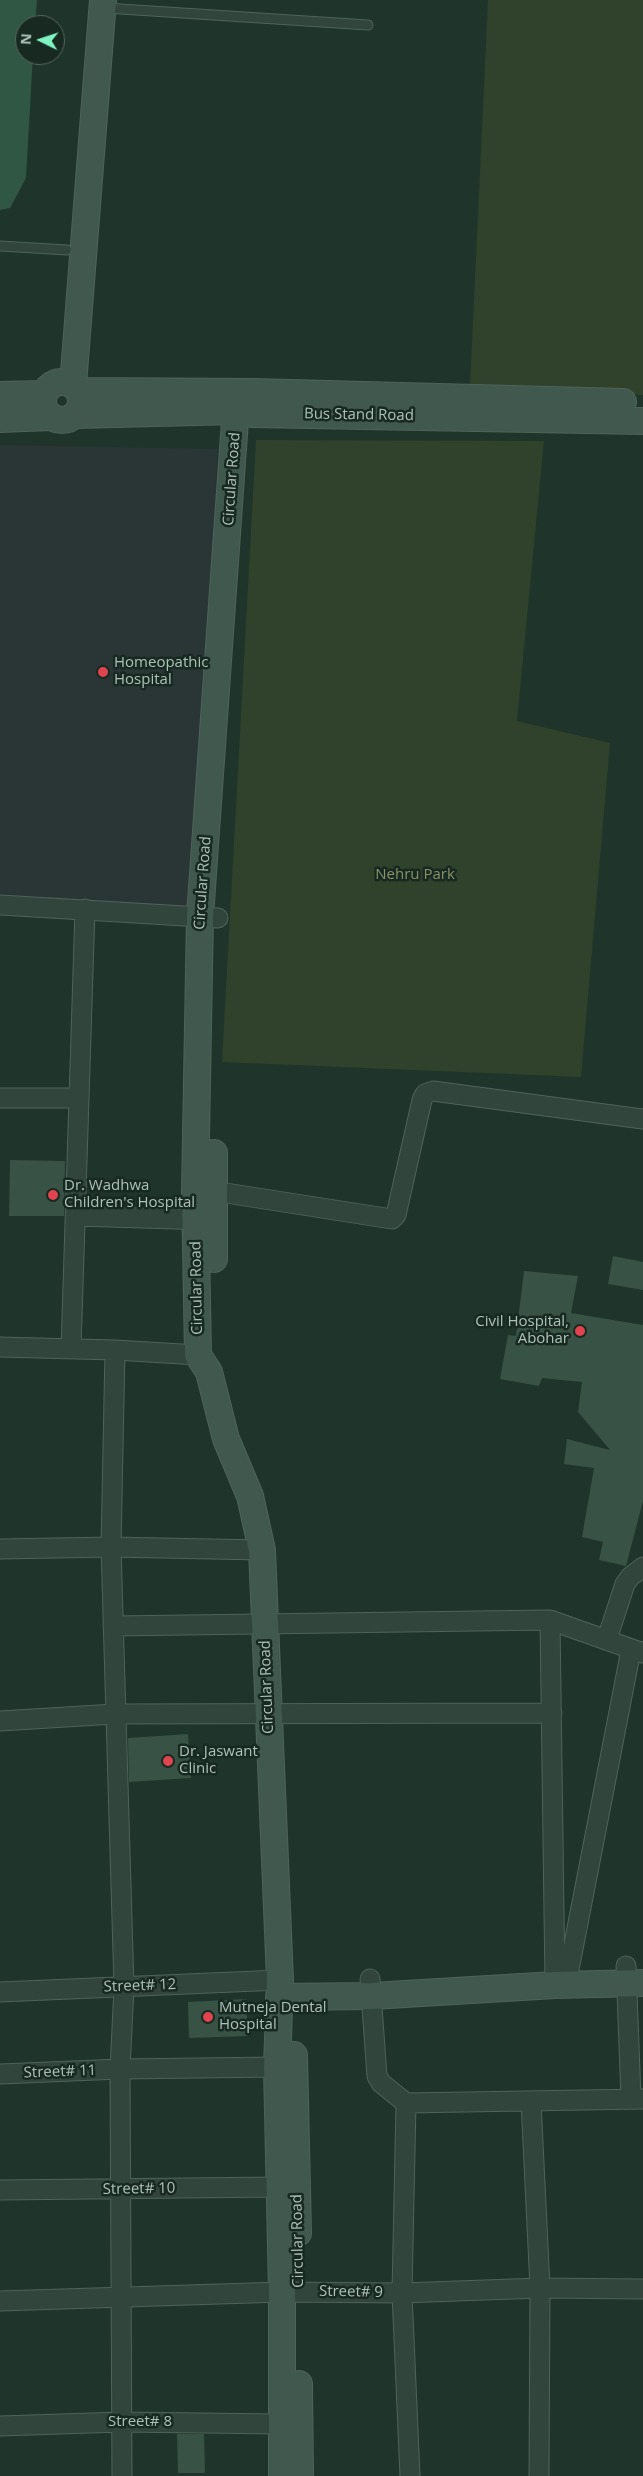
<!DOCTYPE html>
<html>
<head>
<meta charset="utf-8">
<style>
  body { margin:0 }
  #map { position:relative; width:643px; height:2476px; overflow:hidden; background:#1f342a; font-family:"Open Sans",sans-serif }
  canvas { display:block }
  .north { position:absolute; left:15px; top:15px; width:50px; height:50px; box-sizing:border-box; background:#182921; border:1px solid #53665e; border-radius:50%; rotate:274deg; font-size:14px; font-weight:700; line-height:20px; text-align:center; color:#acc2b9 }
  .north::after { content:''; display:block; margin:auto; width:18px; height:22px; background:#7ff4c2; clip-path:polygon(50% 0,100% 100%,50% 72%,0 100%) }
</style>
</head>
<body>
<div id="map">
<canvas width="643" height="2476"></canvas>
<div class="north">N</div>
</div>
<script>
const ctx = document.querySelector('canvas').getContext('2d');
ctx.lineJoin = 'round';
function fill(path, color) {
  ctx.fillStyle = color;
  ctx.fill(path, 'evenodd');
}
function poly(rows) {
  const path = new Path2D();
  for (const r of rows) {
    if (r.length === 3) {
      path.moveTo(r[0] + r[2], r[1]);
      path.arc(r[0], r[1], r[2], 0, 2 * Math.PI);
      continue;
    }
    path.moveTo(r[0], r[1]);
    for (let i = 2; i < r.length; i += 2) path.lineTo(r[i], r[i + 1]);
  }
  return path;
}
function trace(path, color, width, dash) {
  ctx.strokeStyle = color;
  ctx.lineWidth = width;
  ctx.lineCap = dash ? 'butt' : 'round';
  ctx.setLineDash(dash || []);
  ctx.stroke(path);
}
function write(font, color, halo, rows, align = 'center') {
  ctx.font = font + ' "Open Sans",sans-serif';
  ctx.lineWidth = 5;
  ctx.setLineDash([]);
  ctx.textBaseline = 'middle';
  ctx.strokeStyle = halo;
  ctx.fillStyle = color;
  for (const [text, x, y, turn = 0] of rows) {
    ctx.save();
    ctx.translate(x, y);
    ctx.rotate((+turn || 0) * Math.PI / 180);
    ctx.textAlign = isNaN(turn) ? turn : align;
    if (halo) ctx.strokeText(text, 0, 0);
    ctx.fillText(text, 0, 0);
    ctx.restore();
  }
}
const medical = poly([
  [0,445,218,449,192,909,0,894]
]);
const green = poly([
  [488,0,643,0,643,395,470,386],
  [256,440,544,441,517,721,610,743,581,1077,222,1062]
]);
const water = poly([
  [0,0,37,0,35,25,25,25,25,55,33,55,26,178,10,208,0,210]
]);
const building = poly([
  [10,1160,65,1161,64,1216,9,1216],
  [613,1256,643,1262,643,1290,608,1284],
  [524,1271,578,1276,571,1313,643,1325,643,1501,626,1566,599,1560,603,1542,582,1537,594,1468,564,1464,567,1439,610,1450,578,1412,582,1382,542,1378,539,1386,500,1379,508,1335,516,1336],
  [188,1734,191,1778,129,1782,128,1738],
  [246,1999,248,2036,189,2038,188,2002],
  [177,2434,204,2434,205,2473,178,2473]
]);
const lane = poly([
  [105,8,368,25],
  [0,246,67,250]
]);
const street = poly([
  [0,905,218,918],
  [0,1098,79,1098,71,1349],
  [79,1098,85,909],
  [213,1191,392,1219,396,1215,422,1100,425,1094,433,1091,643,1119],
  [76,1216,208,1220],
  [0,1347,115,1350,198,1355],
  [115,1350,111,1547,124,1987,120,2069,122,2476],
  [0,1549,111,1547,262,1550],
  [550,1620,555,1985],
  [113,1626,550,1620,643,1653],
  [607,1639,625,1584,630,1577,643,1567],
  [0,1721,115,1714,552,1713],
  [626,1966,631,2099],
  [370,1979,377,2076,381,2083,406,2103],
  [566,1985,631,1650],
  [0,1992,280,1980],
  [0,2074,120,2069,277,2067],
  [531,2101,540,2288,539,2476],
  [0,2190,279,2187],
  [0,2301,282,2292,402,2293,540,2288,643,2289],
  [0,2426,121,2422,280,2424],
  [410,2476,402,2293,406,2103,643,2099]
]);
const secondary = poly([
  [62,401,19],
  [73,385,103,0],
  [78,391,254,392,623,402],
  [237,392,200,916,195,1191,198,1355,209,1372,226,1439,250,1496,262,1550,280,1980,277,2067,282,2292,282,2476],
  [0,395,44,394],
  [75,415,237,411,253,414,643,421],
  [0,419,51,417],
  [214,1153,214,1259],
  [279,1997,372,1996,555,1985,643,1983],
  [294,2055,298,2233],
  [299,2384,300,2476]
]);
const markers = [
  [103,672,6,"#e0444e"],
  [53,1195,6,"#e0444e"],
  [580,1331,6,"#e0444e"],
  [168,1761,6,"#e0444e"],
  [208,2017,6,"#e0444e"]
];
const streetNames = [
  ["Bus Stand Road",359,415,1],
  ["Circular Road",232,479,-86],
  ["Circular Road",203,883,-86],
  ["Circular Road",197,1288,-91],
  ["Circular Road",267,1687,-92],
  ["Street# 12",140,1986,-2],
  ["Street# 11",60,2072,-2],
  ["Street# 10",139,2189,-1],
  ["Circular Road",298,2241,-91],
  ["Street# 9",351,2292,1],
  ["Street# 8",140,2422]
];
const poiNames = [
  ["Homeopathic",114,663],
  ["Hospital",114,680],
  ["Dr. Wadhwa",64,1186],
  ["Children's Hospital",64,1203],
  ["Civil Hospital,",569,1322,"right"],
  ["Abohar",569,1339,"right"],
  ["Dr. Jaswant",179,1752],
  ["Clinic",179,1769],
  ["Mutneja Dental",219,2008],
  ["Hospital",219,2025]
];
const parkNames = [
  ["Nehru Park",415,875]
];
fill(medical, '#2a3536');
fill(green, '#30422b');
fill(water, '#2f5744');
fill(building, '#385246');
trace(lane, '#50635a', 11);
trace(street, '#50635a', 21);
trace(secondary, '#50635a', 28);
trace(lane, '#32453c', 9);
trace(street, '#32453c', 19);
trace(secondary, '#40584e', 26);
for (const [x, y, r, color] of markers) {
  const dot = new Path2D();
  dot.arc(x, y, r, 0, 2 * Math.PI);
  ctx.fillStyle = color;
  ctx.fill(dot);
  trace(dot, '#182921', 2);
}
write('15px', '#acc2b9', '#182921', streetNames);
write('15px', '#acc2b9', '#182921', poiNames, 'left');
write('15px', '#899165', '#182921', parkNames);
</script>
</body>
</html>
